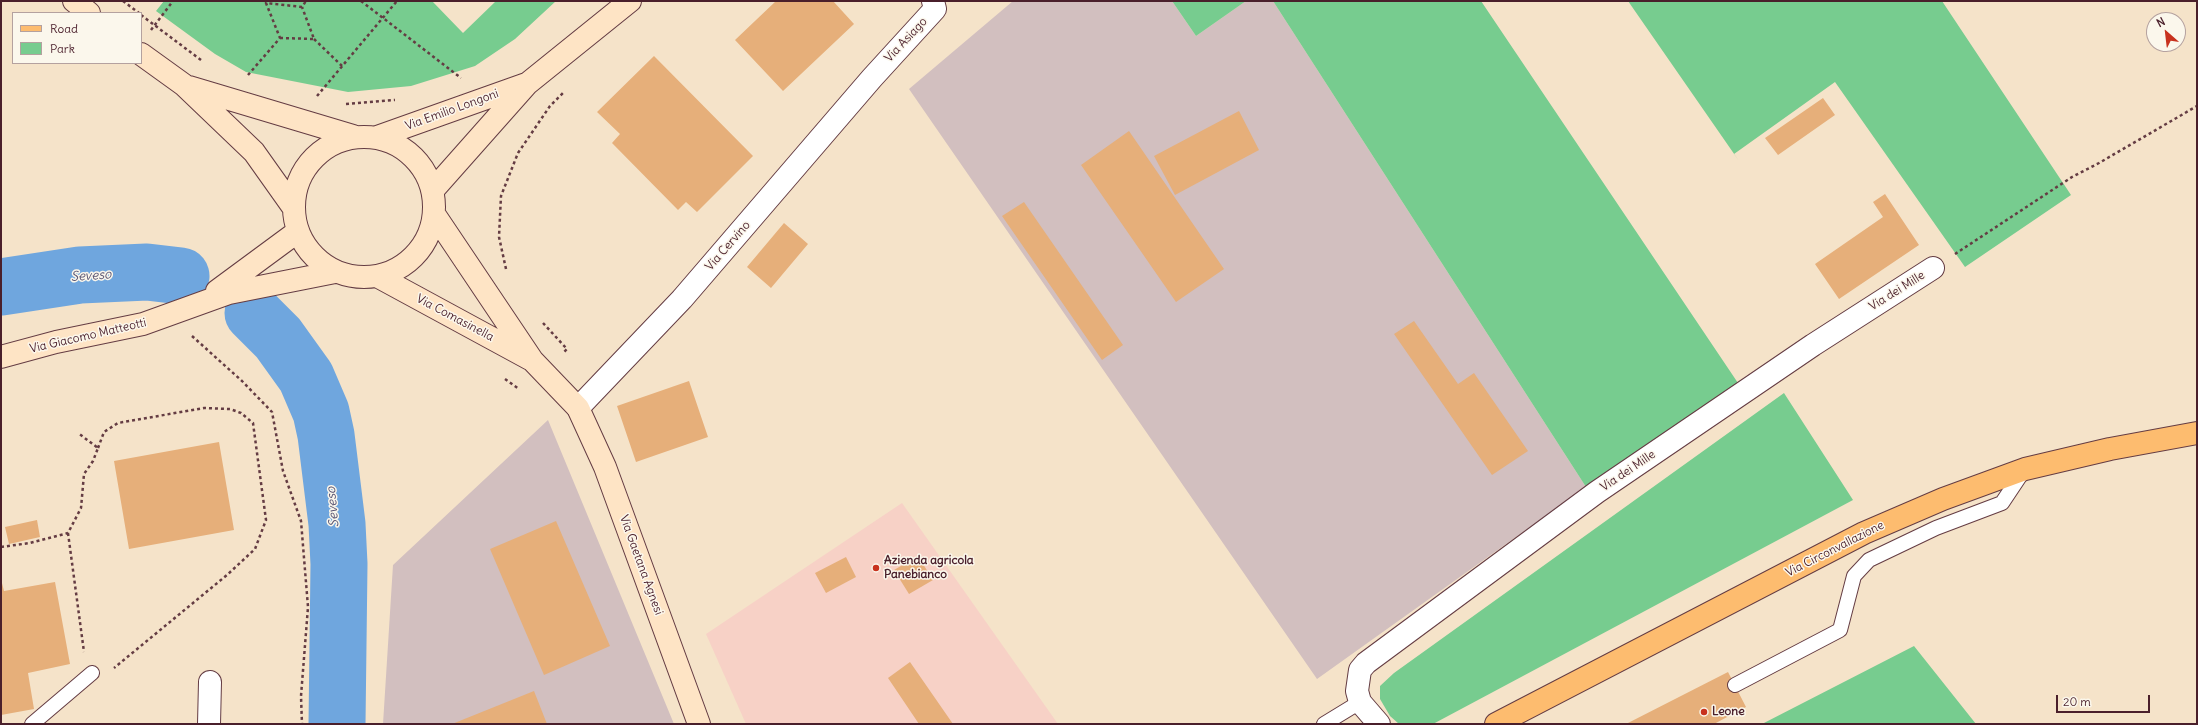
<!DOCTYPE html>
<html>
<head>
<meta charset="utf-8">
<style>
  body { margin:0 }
  #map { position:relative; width:2198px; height:725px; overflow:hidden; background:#f5e3c9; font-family:Delius,sans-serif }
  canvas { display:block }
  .frame { position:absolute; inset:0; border:2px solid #4a1f2b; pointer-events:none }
  .legend { position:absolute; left:12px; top:12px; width:130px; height:52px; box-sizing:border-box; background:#fbf7ec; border:1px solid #b4a19f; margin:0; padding:5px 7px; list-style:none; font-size:12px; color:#4a1f2b }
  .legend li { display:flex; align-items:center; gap:8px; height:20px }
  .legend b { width:20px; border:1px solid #b4a19f }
  .north { position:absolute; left:2146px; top:12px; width:40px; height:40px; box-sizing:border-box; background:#fbf7ec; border:1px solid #b4a19f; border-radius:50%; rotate:332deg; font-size:11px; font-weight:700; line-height:16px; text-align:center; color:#4a1f2b }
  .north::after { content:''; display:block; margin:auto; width:14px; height:18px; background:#c8321e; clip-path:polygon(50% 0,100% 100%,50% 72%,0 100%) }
  .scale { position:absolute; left:2056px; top:695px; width:94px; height:18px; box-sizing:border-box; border:2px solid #4a1f2b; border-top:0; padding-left:5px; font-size:12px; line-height:14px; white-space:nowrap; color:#4a1f2b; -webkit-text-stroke:3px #fbf7ec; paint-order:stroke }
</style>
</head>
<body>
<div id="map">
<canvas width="2198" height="725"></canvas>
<div class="frame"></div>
<ul class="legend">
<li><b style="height:5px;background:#fdbc6f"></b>Road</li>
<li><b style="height:11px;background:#77cc8f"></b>Park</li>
</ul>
<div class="north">N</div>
<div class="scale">20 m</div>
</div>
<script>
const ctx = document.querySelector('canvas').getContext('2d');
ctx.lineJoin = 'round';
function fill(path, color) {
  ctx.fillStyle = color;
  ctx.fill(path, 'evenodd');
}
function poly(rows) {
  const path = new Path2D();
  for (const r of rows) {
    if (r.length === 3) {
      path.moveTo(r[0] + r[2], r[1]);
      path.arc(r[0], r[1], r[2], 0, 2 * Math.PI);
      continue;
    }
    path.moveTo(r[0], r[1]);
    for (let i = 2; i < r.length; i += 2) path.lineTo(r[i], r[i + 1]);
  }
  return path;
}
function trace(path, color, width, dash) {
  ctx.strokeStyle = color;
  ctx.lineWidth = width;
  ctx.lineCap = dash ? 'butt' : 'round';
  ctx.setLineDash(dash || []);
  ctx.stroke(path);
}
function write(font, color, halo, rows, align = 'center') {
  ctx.font = font + ' Delius,sans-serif';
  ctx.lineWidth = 3;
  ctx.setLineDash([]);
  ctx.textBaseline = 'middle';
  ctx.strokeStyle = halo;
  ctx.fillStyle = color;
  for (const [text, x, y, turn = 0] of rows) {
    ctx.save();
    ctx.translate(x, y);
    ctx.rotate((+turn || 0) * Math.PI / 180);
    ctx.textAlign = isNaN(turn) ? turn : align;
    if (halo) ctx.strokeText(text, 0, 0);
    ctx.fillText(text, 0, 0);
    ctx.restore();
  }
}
const built = poly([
  [902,503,1058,724,746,724,706,634]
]);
const industrial = poly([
  [1013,1,1172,1,1196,36,1246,1,1273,1,1586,487,1317,679,909,89],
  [548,420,674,724,383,724,393,565]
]);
const green = poly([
  [164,1,432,1,463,33,496,1,556,1,515,39,475,66,411,86,348,92,246,72,215,54,156,11],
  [1172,1,1246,1,1196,36],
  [1273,1,1481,1,1738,383,1586,487],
  [1628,1,1942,1,2071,195,1965,267,1835,82,1734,154,1739,161],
  [1784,393,1853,500,1433,724,1399,724,1390,716,1380,699,1380,686,1394,673],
  [1914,646,1976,724,1762,724]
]);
const river = poly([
  [1,287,80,275,147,272,181,276],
  [253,313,278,338,306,377,321,412,326,435,337,524,339,564,337,724]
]);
const building = poly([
  [776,1,833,1,854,24,783,91,735,40],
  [654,56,753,156,697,212,686,202,678,210,612,143,620,134,597,112],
  [1823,98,1835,115,1778,155,1765,138],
  [1239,111,1259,150,1175,195,1154,156],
  [1129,131,1224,269,1176,302,1081,165],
  [1885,194,1919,245,1839,299,1815,264,1883,217,1873,202],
  [1024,202,1123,345,1102,360,1002,216],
  [784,223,808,244,771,288,747,267],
  [1414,321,1458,384,1474,373,1528,451,1492,475,1394,334],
  [689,381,708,437,636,462,617,406],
  [219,442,234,530,129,549,114,461],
  [37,520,40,537,9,544,5,527],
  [556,521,610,646,544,675,490,549],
  [918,556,933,580,909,594,894,570],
  [846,557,856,577,826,593,815,573],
  [1,579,4,591,55,582,70,664,28,673,34,709,1,715],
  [910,662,953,724,919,724,888,678],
  [1728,672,1746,707,1714,724,1626,724],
  [534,691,547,724,452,724]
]);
const path = poly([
  [123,1,139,13],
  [361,1,461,78],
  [141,15,201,60],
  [151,30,173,1],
  [280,38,314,39,302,7],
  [314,39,342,66],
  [248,75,280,38,266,3,302,7,306,1],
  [317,96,397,1],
  [346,104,395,100],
  [1955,254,2072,177,2099,163,2197,106],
  [506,269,499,237,501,196,518,153,550,106,564,92],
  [543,323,567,349,563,353],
  [192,336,242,381,272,412,283,471,301,521,308,607,301,696,302,724],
  [505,379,519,389],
  [98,448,104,432,118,423,204,408,230,409,241,413,253,423,266,520,255,549,227,575,114,668],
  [68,533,84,652],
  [1,547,30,543,68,533,81,508,84,474,93,461,98,448,78,433]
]);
const lane = poly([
  [1735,685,1840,630,1854,576,1869,560,1936,528,2002,503,2024,470],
  [32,724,92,673],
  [1324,724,1360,702]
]);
const street = poly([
  [578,408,682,299,872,78,935,9,933,1],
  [209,724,210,682],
  [1379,724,1360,702,1357,691,1360,670,1366,663,1597,492,1813,345,1933,268]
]);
const secondary = poly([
  [74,1,89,13],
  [141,54,184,85,254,152,293,207],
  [189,87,353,136],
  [364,207,70],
  [377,137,526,84],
  [433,190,527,84,630,1],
  [434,214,532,360,578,408,605,467,699,724],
  [377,276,530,359],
  [217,291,297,232],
  [1,357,56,342,143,324,229,293,335,272]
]);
const primary = poly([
  [1496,724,1864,533,1943,499,2025,469,2110,449,2197,433]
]);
const markers = [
  [876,568,4,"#c8321e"],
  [1704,712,4,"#c8321e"]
];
const streetNames = [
  ["Via Asiago",906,40,-47],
  ["Via Emilio Longoni",452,110,-20],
  ["Via Cervino",728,246,-49],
  ["Via dei Mille",1897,291,-32],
  ["Via Comasinella",455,318,28],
  ["Via Giacomo Matteotti",88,336,-13],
  ["Via dei Mille",1628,471,-34],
  ["Via Circonvallazione",1835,549,-27],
  ["Via Gaetana Agnesi",641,565,70]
];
const poiNames = [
  ["Azienda agricola",884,561],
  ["Panebianco",884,575],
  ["Leone",1712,712]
];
const waterNames = [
  ["Seveso",91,276,-4],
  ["Seveso",333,507,-95]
];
fill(built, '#f7d1c6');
fill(industrial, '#d2bfbf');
fill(green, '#77cc8f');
trace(river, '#6fa6de', 57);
fill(building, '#e6af7a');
trace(lane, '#643c43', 16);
trace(street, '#643c43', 24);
trace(secondary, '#643c43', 24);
trace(primary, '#643c43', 24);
trace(path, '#643c43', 2.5, [3, 3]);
trace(lane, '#fff', 14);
trace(street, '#fff', 22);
trace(secondary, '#fee4c5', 22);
trace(primary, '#fdbc6f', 22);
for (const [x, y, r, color] of markers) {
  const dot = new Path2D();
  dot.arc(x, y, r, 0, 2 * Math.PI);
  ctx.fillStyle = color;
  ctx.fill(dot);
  trace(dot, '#fbf7ec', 1.5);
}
write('12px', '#4a1f2b', '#fbf7ec', streetNames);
write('bold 12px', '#4a1f2b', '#fbf7ec', poiNames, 'left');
write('italic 13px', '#595573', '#fbf7ec', waterNames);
</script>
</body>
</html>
